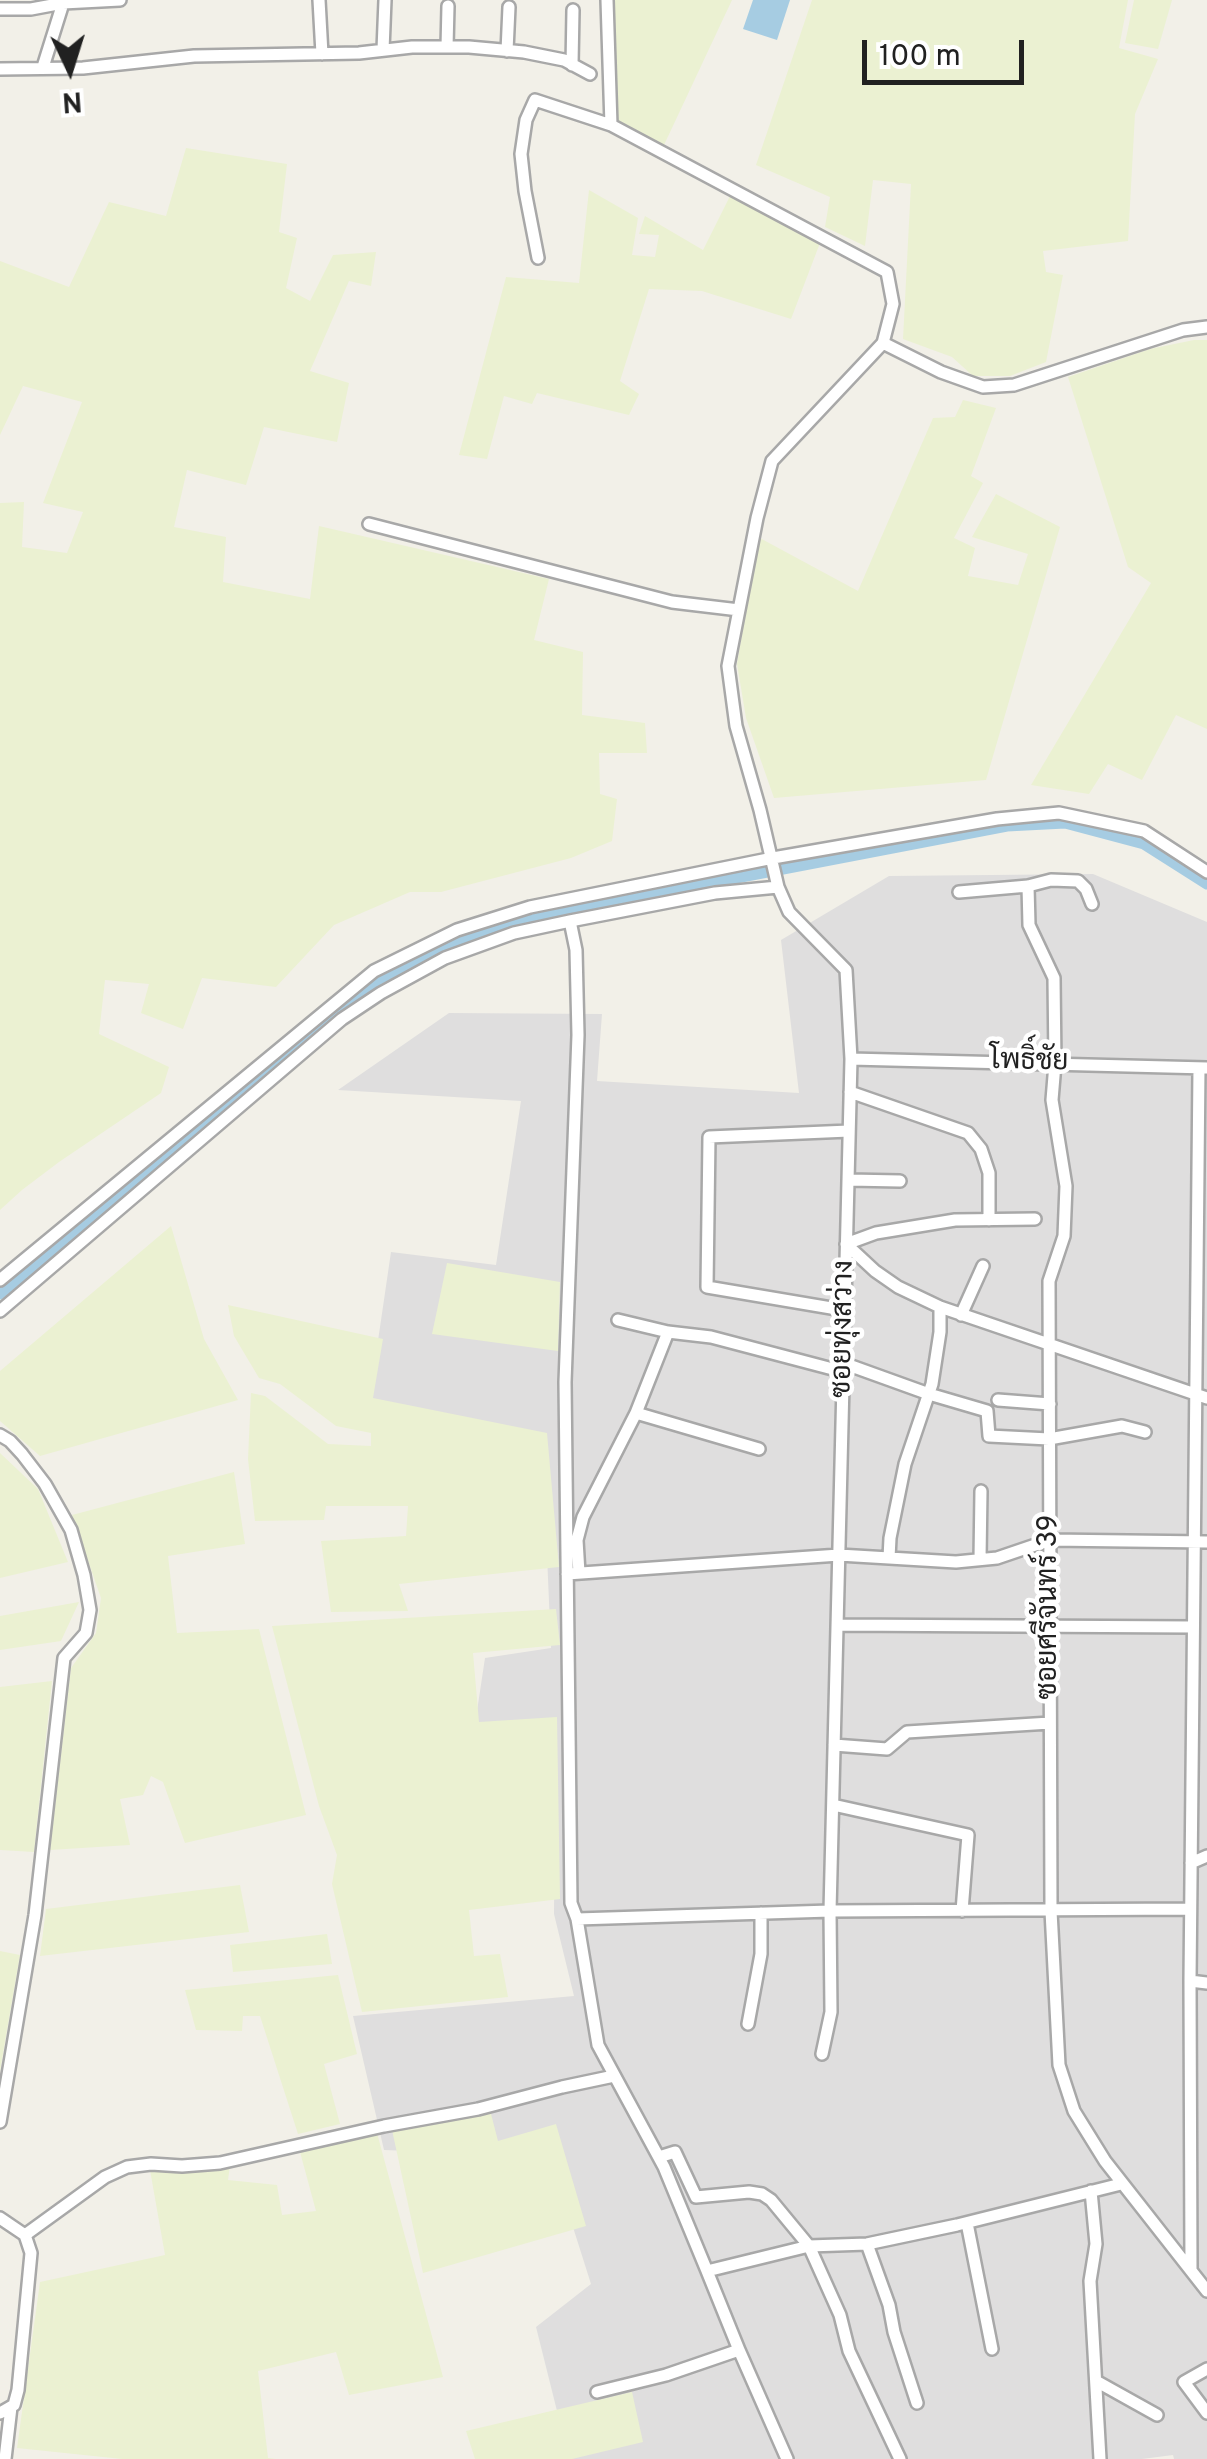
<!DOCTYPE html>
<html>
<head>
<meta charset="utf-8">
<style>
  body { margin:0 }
  #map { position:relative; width:1207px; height:2459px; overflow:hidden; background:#f2f0e8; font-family:Overpass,sans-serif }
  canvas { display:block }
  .north { position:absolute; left:20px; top:20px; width:100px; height:100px; -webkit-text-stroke:8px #fff; paint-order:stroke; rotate:176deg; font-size:28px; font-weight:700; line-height:40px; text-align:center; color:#212121 }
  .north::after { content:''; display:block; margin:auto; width:35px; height:45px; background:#212121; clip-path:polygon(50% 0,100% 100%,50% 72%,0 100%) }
  .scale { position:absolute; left:862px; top:40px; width:162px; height:45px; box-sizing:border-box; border:5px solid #212121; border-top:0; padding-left:12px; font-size:30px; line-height:35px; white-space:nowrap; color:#212121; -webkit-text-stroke:8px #fff; paint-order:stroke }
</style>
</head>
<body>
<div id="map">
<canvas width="1207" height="2459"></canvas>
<div class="north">N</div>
<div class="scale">100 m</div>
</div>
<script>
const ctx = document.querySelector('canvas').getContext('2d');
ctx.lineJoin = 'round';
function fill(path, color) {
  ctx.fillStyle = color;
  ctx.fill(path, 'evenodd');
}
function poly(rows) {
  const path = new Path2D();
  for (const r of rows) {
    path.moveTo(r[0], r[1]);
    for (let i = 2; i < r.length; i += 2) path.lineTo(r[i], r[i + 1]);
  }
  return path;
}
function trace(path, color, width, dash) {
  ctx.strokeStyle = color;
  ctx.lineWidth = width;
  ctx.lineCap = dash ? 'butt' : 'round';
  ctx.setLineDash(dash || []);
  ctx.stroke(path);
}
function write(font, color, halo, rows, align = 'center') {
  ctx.font = font + ' Overpass,Sarabun,sans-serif';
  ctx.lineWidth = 9;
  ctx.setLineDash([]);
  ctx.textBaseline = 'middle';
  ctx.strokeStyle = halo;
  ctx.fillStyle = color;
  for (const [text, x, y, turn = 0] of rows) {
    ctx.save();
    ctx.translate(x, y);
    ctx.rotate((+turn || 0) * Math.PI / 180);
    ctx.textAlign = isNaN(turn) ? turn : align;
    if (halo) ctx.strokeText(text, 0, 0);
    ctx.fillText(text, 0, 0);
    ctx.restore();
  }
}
const residential = poly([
  [1093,874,1207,922,1207,2459,1174,2459,1173,2455,1142,2459,544,2459,559,2419,536,2327,591,2284,546,2142,490,2154,384,2150,353,2016,574,1996,554,1914,555,1732,474,1731,485,1658,551,1648,542,1439,369,1402,391,1252,496,1265,521,1101,338,1090,449,1013,602,1014,597,1081,799,1093,781,940,889,876]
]);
const farmland = poly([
  [615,0,732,0,664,145,620,123,611,111],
  [812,0,1128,0,1119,48,1158,59,1135,114,1128,241,1043,251,1046,272,1063,275,1046,362,1010,376,973,376,952,357,903,339,911,184,873,180,865,246,825,227,830,197,756,165],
  [1134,0,1172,0,1158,49,1125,43],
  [186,148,287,164,279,232,297,238,286,288,310,301,333,255,376,252,371,286,349,281,310,371,349,383,337,442,264,427,246,485,187,470,174,527,226,537,223,582,310,599,319,526,549,579,534,640,583,652,582,715,645,723,647,753,599,753,600,794,617,799,612,841,571,858,441,892,410,892,334,925,276,987,202,978,183,1029,141,1013,149,984,105,980,99,1034,169,1067,161,1093,59,1162,22,1190,0,1210,0,503,24,502,22,547,67,553,83,512,43,503,82,402,23,386,0,435,0,261,69,287,109,202,166,216],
  [589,190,638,218,632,255,655,257,659,235,639,234,645,216,703,250,730,196,820,243,791,319,702,291,649,289,620,381,639,394,629,415,537,393,532,404,504,396,487,459,459,455,506,277,579,283],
  [1194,340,1207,340,1207,729,1176,715,1142,780,1108,764,1089,794,1031,785,1151,583,1128,567,1068,377,1150,349],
  [963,400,996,408,971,476,983,483,954,538,975,548,968,576,1018,585,1028,554,972,537,996,494,1060,527,986,780,774,798,746,718,737,664,758,537,858,591,933,418,955,417],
  [171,1226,204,1339,238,1400,40,1456,0,1421,0,1371],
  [447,1263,560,1282,558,1351,432,1334],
  [228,1305,383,1339,373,1398,547,1433,559,1567,399,1584,408,1611,331,1612,321,1541,406,1536,408,1506,326,1506,324,1520,255,1521,248,1459,251,1393,265,1396,328,1444,371,1446,371,1433,336,1426,280,1384,259,1378,234,1336],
  [0,1453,38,1489,68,1562,0,1578],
  [234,1472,245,1544,168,1556,177,1633,259,1629,306,1815,185,1843,163,1782,151,1776,143,1795,120,1799,130,1845,50,1850,71,1668,96,1633,101,1598,72,1515],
  [79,1602,61,1641,0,1650,0,1616],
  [556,1609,560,1645,473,1653,479,1722,557,1717,560,1899,469,1910,474,1956,500,1954,508,1997,362,2012,332,1884,337,1855,319,1806,272,1626],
  [52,1681,34,1852,0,1850,0,1687],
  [240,1885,249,1932,40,1956,46,1909],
  [327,1934,332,1964,233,1972,230,1945],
  [0,1951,20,1955,0,2071],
  [338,1975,357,2054,324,2064,340,2124,298,2134,260,2016,243,2016,242,2031,196,2030,185,1990],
  [490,2110,498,2141,556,2124,586,2226,423,2273,392,2130],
  [377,2133,443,2377,349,2395,336,2352,258,2371,268,2458,276,2459,122,2459,17,2448,40,2282,165,2255,150,2170,230,2166,228,2180,277,2185,282,2215,316,2211,300,2152],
  [632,2392,643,2442,572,2459,475,2459,466,2431]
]);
const water = poly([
  [753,0,790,0,777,40,743,29]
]);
const canal = poly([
  [0,1294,379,979,462,939,538,916,1007,826,1065,823,1144,844,1207,884]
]);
const minor = poly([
  [319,0,322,54],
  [607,0,611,125,887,272,893,304,883,343,772,461,757,518,728,666,736,726,760,810,778,887,789,912,846,970,851,1059,830,1911,831,2012,822,2054],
  [0,9,31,9,63,3,120,0],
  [447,47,448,6],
  [383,50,385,0],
  [507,51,509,7],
  [572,65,573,10],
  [43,67,64,0],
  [0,69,83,68,194,56,359,53,412,47,469,47,524,52,564,60,590,74],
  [538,258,525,191,521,154,526,120,535,100,611,125],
  [883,343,941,372,983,387,1014,385,1183,330,1207,327],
  [369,524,672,602,739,610],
  [1028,886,1029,925,1054,978,1055,1064,1052,1100,1066,1186,1064,1236,1049,1281,1051,1911,1059,2065,1074,2111,1105,2161,1207,2291],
  [959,892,1028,886,1051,880,1078,881,1086,889,1092,904],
  [570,921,576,950,578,1035,565,1382,571,1903,577,1919,830,1911,1190,1909],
  [851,1059,1207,1068],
  [850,1092,968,1133,981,1149,989,1173,989,1220],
  [849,1180,900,1181],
  [1035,1219,955,1220,876,1233,846,1244,875,1271,898,1287,940,1307,1207,1398],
  [0,1280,374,971,457,930,530,907,773,858,997,819,1059,813,1144,831,1207,872],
  [843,1310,707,1287,709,1137,849,1131],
  [0,1311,342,1019,381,993,445,958,514,933,570,921,715,893,778,887],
  [961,1315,983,1266],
  [618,1320,668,1332,711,1337,844,1372],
  [843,1363,929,1394,987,1411,989,1436,1049,1439,1122,1426,1145,1432],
  [998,1400,1050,1404],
  [636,1413,759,1449],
  [0,1435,10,1441,22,1454,45,1484,71,1530,84,1575,90,1610,86,1633,64,1658,35,1915,0,2122],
  [889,1558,890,1538,905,1464,932,1384,940,1332,940,1307],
  [980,1559,981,1491],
  [579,1573,577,1540,583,1517,636,1413,668,1332],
  [567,1574,839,1555,956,1562,997,1558,1050,1540,1207,1542],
  [837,1625,1193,1627],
  [834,1745,887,1749,907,1732,1050,1723],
  [833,1805,968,1835,962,1911],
  [1191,1863,1207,1856],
  [577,1919,598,2045,664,2167,707,2271,809,2246,867,2244,957,2225,1121,2184],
  [1190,1981,1207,1983],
  [748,2024,761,1954,761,1913],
  [659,2157,675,2152,696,2197,749,2192,762,2194,771,2200,809,2246,840,2315,849,2351,900,2459],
  [1091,2191,1096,2244,1090,2281,1100,2459],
  [0,2218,25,2235,31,2253,18,2390,14,2405,0,2413],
  [967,2223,992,2349],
  [25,2235,105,2177,127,2167,151,2164,182,2166,220,2163,384,2126,478,2109,562,2087,614,2076],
  [867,2244,889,2305,894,2332,917,2403],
  [1191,2269,1190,1981,1199,1068],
  [739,2350,787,2459],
  [1207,2369,1184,2382,1207,2413],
  [1096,2381,1157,2415],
  [597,2392,666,2375,739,2350,707,2271],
  [5,2459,11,2407]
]);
const streetNames = [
  ["โพธิ์ชัย",1029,1063,1],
  ["ซอยทุ่งสว่าง",845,1329,-89],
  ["ซอยศรีจันทร์ 39",1050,1607,-90]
];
fill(residential, '#dfdede');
fill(farmland, '#ebf1d2');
fill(water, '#a6cce2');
trace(canal, '#a6cce2', 11);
trace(minor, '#a8a8a8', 16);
trace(minor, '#fff', 11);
write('28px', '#212121', '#fff', streetNames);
</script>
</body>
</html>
